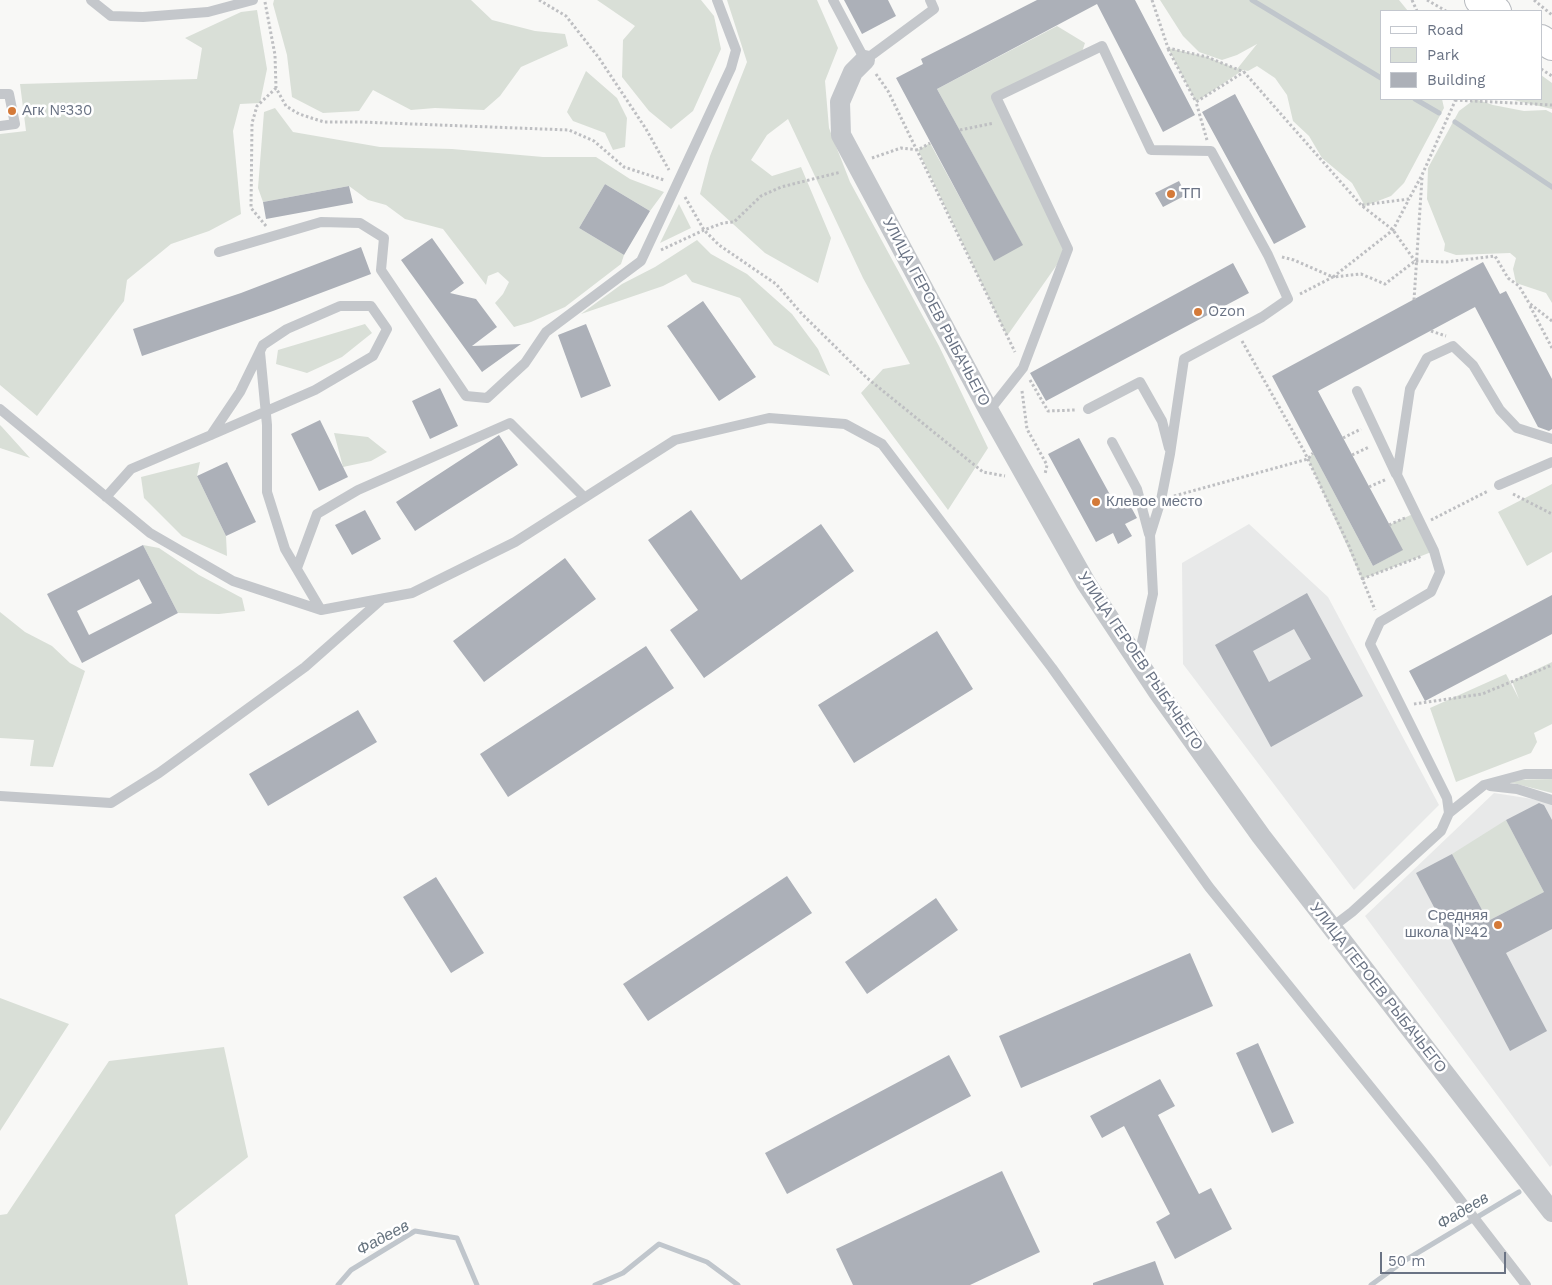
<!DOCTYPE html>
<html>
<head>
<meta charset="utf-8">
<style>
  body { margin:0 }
  #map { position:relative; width:1552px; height:1285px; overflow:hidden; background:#f8f8f6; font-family:"Work Sans",sans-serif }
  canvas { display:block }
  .legend { position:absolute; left:1380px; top:10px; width:162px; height:90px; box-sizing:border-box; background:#fff; border:1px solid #c3c7ce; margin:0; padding:6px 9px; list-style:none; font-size:15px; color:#6a7384 }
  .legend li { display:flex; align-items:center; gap:10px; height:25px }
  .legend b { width:25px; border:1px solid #c3c7ce }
  .scale { position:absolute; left:1380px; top:1252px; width:126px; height:22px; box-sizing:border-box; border:2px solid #6a7384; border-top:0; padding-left:6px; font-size:15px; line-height:18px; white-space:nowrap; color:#6a7384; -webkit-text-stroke:4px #fff; paint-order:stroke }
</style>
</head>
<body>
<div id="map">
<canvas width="1552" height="1285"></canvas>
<ul class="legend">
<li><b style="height:6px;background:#fff"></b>Road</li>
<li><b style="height:14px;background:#d9dfd7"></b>Park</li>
<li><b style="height:14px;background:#acb0b8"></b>Building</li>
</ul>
<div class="scale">50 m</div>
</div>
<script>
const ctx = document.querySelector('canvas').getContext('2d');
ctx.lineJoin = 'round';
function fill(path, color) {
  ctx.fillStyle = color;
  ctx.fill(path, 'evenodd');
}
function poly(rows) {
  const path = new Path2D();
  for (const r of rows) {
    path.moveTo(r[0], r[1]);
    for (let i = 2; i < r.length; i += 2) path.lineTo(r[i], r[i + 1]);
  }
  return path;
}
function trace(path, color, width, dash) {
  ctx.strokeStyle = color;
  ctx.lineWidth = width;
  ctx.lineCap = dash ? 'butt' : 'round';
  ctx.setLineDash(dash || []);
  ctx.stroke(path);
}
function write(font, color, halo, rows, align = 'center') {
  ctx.font = font + ' "Work Sans",sans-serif';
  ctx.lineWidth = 5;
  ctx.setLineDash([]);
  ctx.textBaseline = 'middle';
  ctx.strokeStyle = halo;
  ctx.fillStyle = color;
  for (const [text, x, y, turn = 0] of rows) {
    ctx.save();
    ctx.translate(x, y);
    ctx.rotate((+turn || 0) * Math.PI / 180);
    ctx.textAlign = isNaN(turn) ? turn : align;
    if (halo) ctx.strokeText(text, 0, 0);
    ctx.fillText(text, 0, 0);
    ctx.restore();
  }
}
const built = poly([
  [1249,524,1328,597,1439,805,1354,890,1183,664,1182,563],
  [1494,793,1552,802,1552,1165,1550,1167,1365,916]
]);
const green = poly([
  [274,0,471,0,492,20,535,31,565,34,568,46,521,67,500,96,484,110,435,108,411,110,373,90,359,111,323,113,292,97,287,55,273,4],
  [597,0,701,0,714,16,721,49,693,111,671,129,649,111,622,77,623,40,635,26],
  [727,0,817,0,838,48,825,81,829,128,850,182,939,346,988,448,948,510,861,393,883,369,910,364,863,278,788,119,767,135,751,160,772,176,801,167,831,238,818,283,765,253,700,194,710,156,747,62],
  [1160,0,1399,0,1408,11,1381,11,1381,99,1442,99,1444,108,1404,183,1391,196,1365,206,1352,183,1322,158,1309,136,1293,121,1287,95,1275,78,1257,66,1248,71,1243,70,1196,102,1168,48,1207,57,1237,69,1257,44,1237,55,1222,60,1199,52,1183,36],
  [257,10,267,69,260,103,240,104,233,131,241,214,209,231,171,244,127,280,124,301,37,416,0,385,0,134,26,131,20,84,197,79,202,48,185,38,241,12],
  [1057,26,1085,43,1081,55,996,97,1068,249,1007,336,918,150,930,143,994,260,1022,244,937,89],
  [586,71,617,98,627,118,625,147,613,150,605,133,573,121,567,112],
  [1541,75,1552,83,1552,109,1509,99,1541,99],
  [1475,99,1493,105,1524,111,1546,110,1552,113,1552,303,1546,293,1516,283,1513,269,1516,258,1510,253,1456,255,1444,251,1445,244,1427,199,1428,168,1459,111],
  [275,108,293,132,380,147,452,149,543,157,596,157,630,179,664,192,650,211,605,184,579,228,624,255,621,264,565,307,531,322,514,327,495,303,503,294,509,282,498,272,488,276,486,285,443,229,405,219,386,205,368,200,349,186,263,202,258,188,264,112],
  [679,204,691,228,660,243],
  [697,240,711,254,747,274,792,314,818,349,830,376,774,345,740,298,692,282,686,274,663,286,581,314,622,284,655,267],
  [365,324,372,333,342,357,307,373,276,364,278,350],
  [0,425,2,427,30,458,0,448],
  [334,433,368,437,387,452,371,461,343,467],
  [1313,453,1373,566,1402,550,1389,525,1415,513,1434,551,1362,579,1308,459],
  [200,462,197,476,226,536,227,556,182,536,144,498,141,477],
  [1552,484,1552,552,1527,566,1498,512],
  [143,545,159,548,199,575,242,598,245,611,219,614,178,613],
  [0,612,25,632,52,646,70,663,85,671,53,767,30,766,34,740,0,738],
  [1552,662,1552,724,1534,733,1537,742,1531,753,1456,782,1430,708,1506,674,1519,699,1512,681],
  [1552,779,1552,793,1501,780],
  [1506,820,1544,892,1488,921,1452,854],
  [0,998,69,1024,0,1131],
  [224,1047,248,1157,175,1215,188,1285,0,1285,0,1215,7,1214,109,1061]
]);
const stream = poly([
  [1252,0,1381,78],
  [1415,99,1439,113],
  [1455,122,1552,187],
  [338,1285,351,1270,415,1231,457,1238,477,1285],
  [595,1285,623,1273,659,1244,707,1262,738,1285],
  [1371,1285,1404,1261,1519,1192]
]);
const building = poly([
  [844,0,888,0,896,16,862,34],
  [1037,0,1135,0,1195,115,1163,132,1097,4,937,89,1023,245,994,261,896,78,923,64,921,59],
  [1235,94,1306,227,1274,244,1202,112],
  [1179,181,1186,195,1163,207,1155,193],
  [605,184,650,211,624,255,579,228],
  [349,186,353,203,266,219,263,202],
  [432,238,464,283,450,293,476,299,497,327,472,346,521,344,482,372,401,260],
  [361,247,371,274,273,311,142,356,133,329,241,293],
  [1483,262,1500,294,1506,291,1552,379,1552,429,1549,431,1538,427,1475,307,1318,391,1403,550,1373,566,1272,376],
  [1233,263,1249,293,1046,401,1030,373],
  [703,301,756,377,719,401,667,326],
  [586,324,611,386,581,398,558,335],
  [440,388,458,426,430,439,412,401],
  [320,420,348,477,319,491,291,434],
  [499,435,518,465,415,531,396,502],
  [1079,438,1114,502,1125,496,1137,518,1125,524,1132,536,1118,544,1113,533,1096,542,1048,454],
  [227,462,256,522,226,536,197,476],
  [365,510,381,539,352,555,335,525],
  [691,510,741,580,821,524,854,571,704,678,670,630,698,610,648,540],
  [143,545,178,613,82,663,47,594],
  [139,579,152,603,89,635,77,611],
  [565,558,596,599,484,682,453,641],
  [1307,593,1363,696,1271,747,1215,645],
  [1294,629,1311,659,1269,682,1253,651],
  [1552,595,1552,634,1425,701,1409,671],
  [937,631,973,689,854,763,818,705],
  [646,646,674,688,508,797,480,754],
  [358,710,377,742,268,806,249,774],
  [1539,803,1544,805,1552,820,1552,929,1506,953,1547,1031,1510,1051,1416,873,1452,854,1488,921,1544,892,1506,820],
  [787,876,812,913,648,1021,623,984],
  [436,877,484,953,451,973,403,897],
  [936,898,958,930,867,994,845,962],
  [1190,953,1213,1006,1021,1088,999,1036],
  [1258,1043,1294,1123,1272,1133,1236,1053],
  [949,1055,971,1096,787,1194,765,1153],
  [1160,1079,1175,1106,1158,1115,1199,1194,1211,1188,1232,1229,1175,1259,1156,1222,1170,1214,1124,1126,1102,1138,1090,1116],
  [1002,1171,1040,1252,970,1285,853,1285,836,1249],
  [1155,1261,1164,1285,1093,1285,1093,1283]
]);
const path = poly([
  [539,0,566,16,599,58,646,129,669,170],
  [1152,0,1168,48,1207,57,1244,72,1361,205,1393,230,1415,261],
  [1412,0,1417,11],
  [1427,0,1446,11],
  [1534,0,1552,15],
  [265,2,275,55,276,88,286,106,299,114,324,122,361,122,569,130,594,141,624,167,664,180],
  [1168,49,1196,102],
  [1541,69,1552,76],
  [876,74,888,91,1015,352],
  [1455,100,1552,105],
  [960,130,994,123],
  [1207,140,1196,102,1244,72],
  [872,158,901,148,918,150,930,143],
  [685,197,704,230,719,245,776,284,802,314,867,378,983,472,1005,476],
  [1362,205,1409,199,1422,175,1456,99],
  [266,226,251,208,252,123,257,106,276,88],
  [661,250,704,230,723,223,734,222,761,196,781,187,841,172],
  [1282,257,1294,260,1333,277,1393,230,1409,199],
  [1300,294,1333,277,1361,274,1385,284,1415,261,1446,262,1495,256,1508,278,1519,286,1529,303,1552,321],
  [1414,300,1422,178],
  [1530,306,1552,348],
  [1431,331,1446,336],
  [1242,341,1304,451,1349,546,1375,610],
  [1030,380,1048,411,1075,410],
  [1022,391,1027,429,1047,465,1045,474],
  [1343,438,1361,429],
  [1352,455,1369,447],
  [1369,487,1387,479],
  [1513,494,1552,514],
  [1174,496,1308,459,1313,453],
  [1431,520,1488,491],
  [1389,525,1405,518],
  [1362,579,1422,556],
  [1414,704,1482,694,1552,665]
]);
const lane = poly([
  [91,0,111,16,143,17,208,12,253,0],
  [833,0,865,60,934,9,930,0],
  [0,94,9,94,15,124,0,126],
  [219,252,321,222,360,223,384,238,381,270,466,396,487,398,525,363,546,332,641,261,731,68,736,50,717,0],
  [260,352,267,425,267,492,285,549,321,610],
  [1357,391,1396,474],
  [0,409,150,533,233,581,321,610,412,593,515,542,675,440,769,418,845,424,882,444,1052,668,1209,887,1431,1162,1526,1285],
  [1088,409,1140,382,1162,421,1169,448],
  [989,411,1023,368,1068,249,996,97,1102,46,1151,150,1211,151,1268,255,1288,299,1262,317,1184,359,1170,454,1161,500,1150,535,1153,594,1138,659],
  [1112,442,1137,489,1149,534],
  [1499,485,1552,462],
  [106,497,131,469,211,435,315,390,373,356,387,329,371,306,340,306,287,329,263,345,240,392,211,435],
  [297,568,317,514,358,490,510,423,584,497],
  [1490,786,1517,789,1552,800],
  [0,796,111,803,159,773,305,667,382,599],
  [1449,813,1484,785,1525,774,1552,774],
  [1331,928,1352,912,1441,831,1449,813,1447,798,1370,644,1380,622,1431,592,1440,572,1434,551,1397,475,1410,389,1427,358,1453,346,1473,365,1500,410,1517,428,1552,439]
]);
const street = poly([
  [865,60,853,72,840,102,841,135,989,411,1086,583,1158,692,1261,836,1552,1212]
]);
const secondary = poly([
  [1479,0,1497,11],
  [1541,39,1552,46]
]);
const markers = [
  [12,111,5,"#d47a39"],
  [1171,194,5,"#d47a39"],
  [1198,312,5,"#d47a39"],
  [1096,502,5,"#d47a39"],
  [1498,925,5,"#d47a39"]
];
const poiNames = [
  ["Агк №330",22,111],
  ["ТП",1181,194],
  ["Ozon",1208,312],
  ["Клевое место",1106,502],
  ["Средняя",1488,916,"right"],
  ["школа №42",1488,933,"right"]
];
const streetNames = [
  ["УЛИЦА ГЕРОЕВ РЫБАЧЬЕГО",936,312,62],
  ["УЛИЦА ГЕРОЕВ РЫБАЧЬЕГО",1140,661,56],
  ["УЛИЦА ГЕРОЕВ РЫБАЧЬЕГО",1378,988,52]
];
const waterNames = [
  ["Фадеев",1463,1211,-31],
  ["Фадеев",383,1238,-28]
];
fill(built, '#e8e9e9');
fill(green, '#d9dfd7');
trace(stream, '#c0c6cc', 5);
fill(building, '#acb0b8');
trace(secondary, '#b7babf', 30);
trace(path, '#bebfc2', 3, [2.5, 2.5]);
trace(lane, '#c4c7cb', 10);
trace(street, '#c4c7cb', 20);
trace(secondary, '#fff', 28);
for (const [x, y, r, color] of markers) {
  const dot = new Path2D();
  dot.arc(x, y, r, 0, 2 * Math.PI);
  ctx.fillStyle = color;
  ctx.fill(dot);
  trace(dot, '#fff', 2);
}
write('15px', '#6a7384', '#fff', poiNames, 'left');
write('15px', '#6a7384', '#fff', streetNames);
write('italic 16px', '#66737f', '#fff', waterNames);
</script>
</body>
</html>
